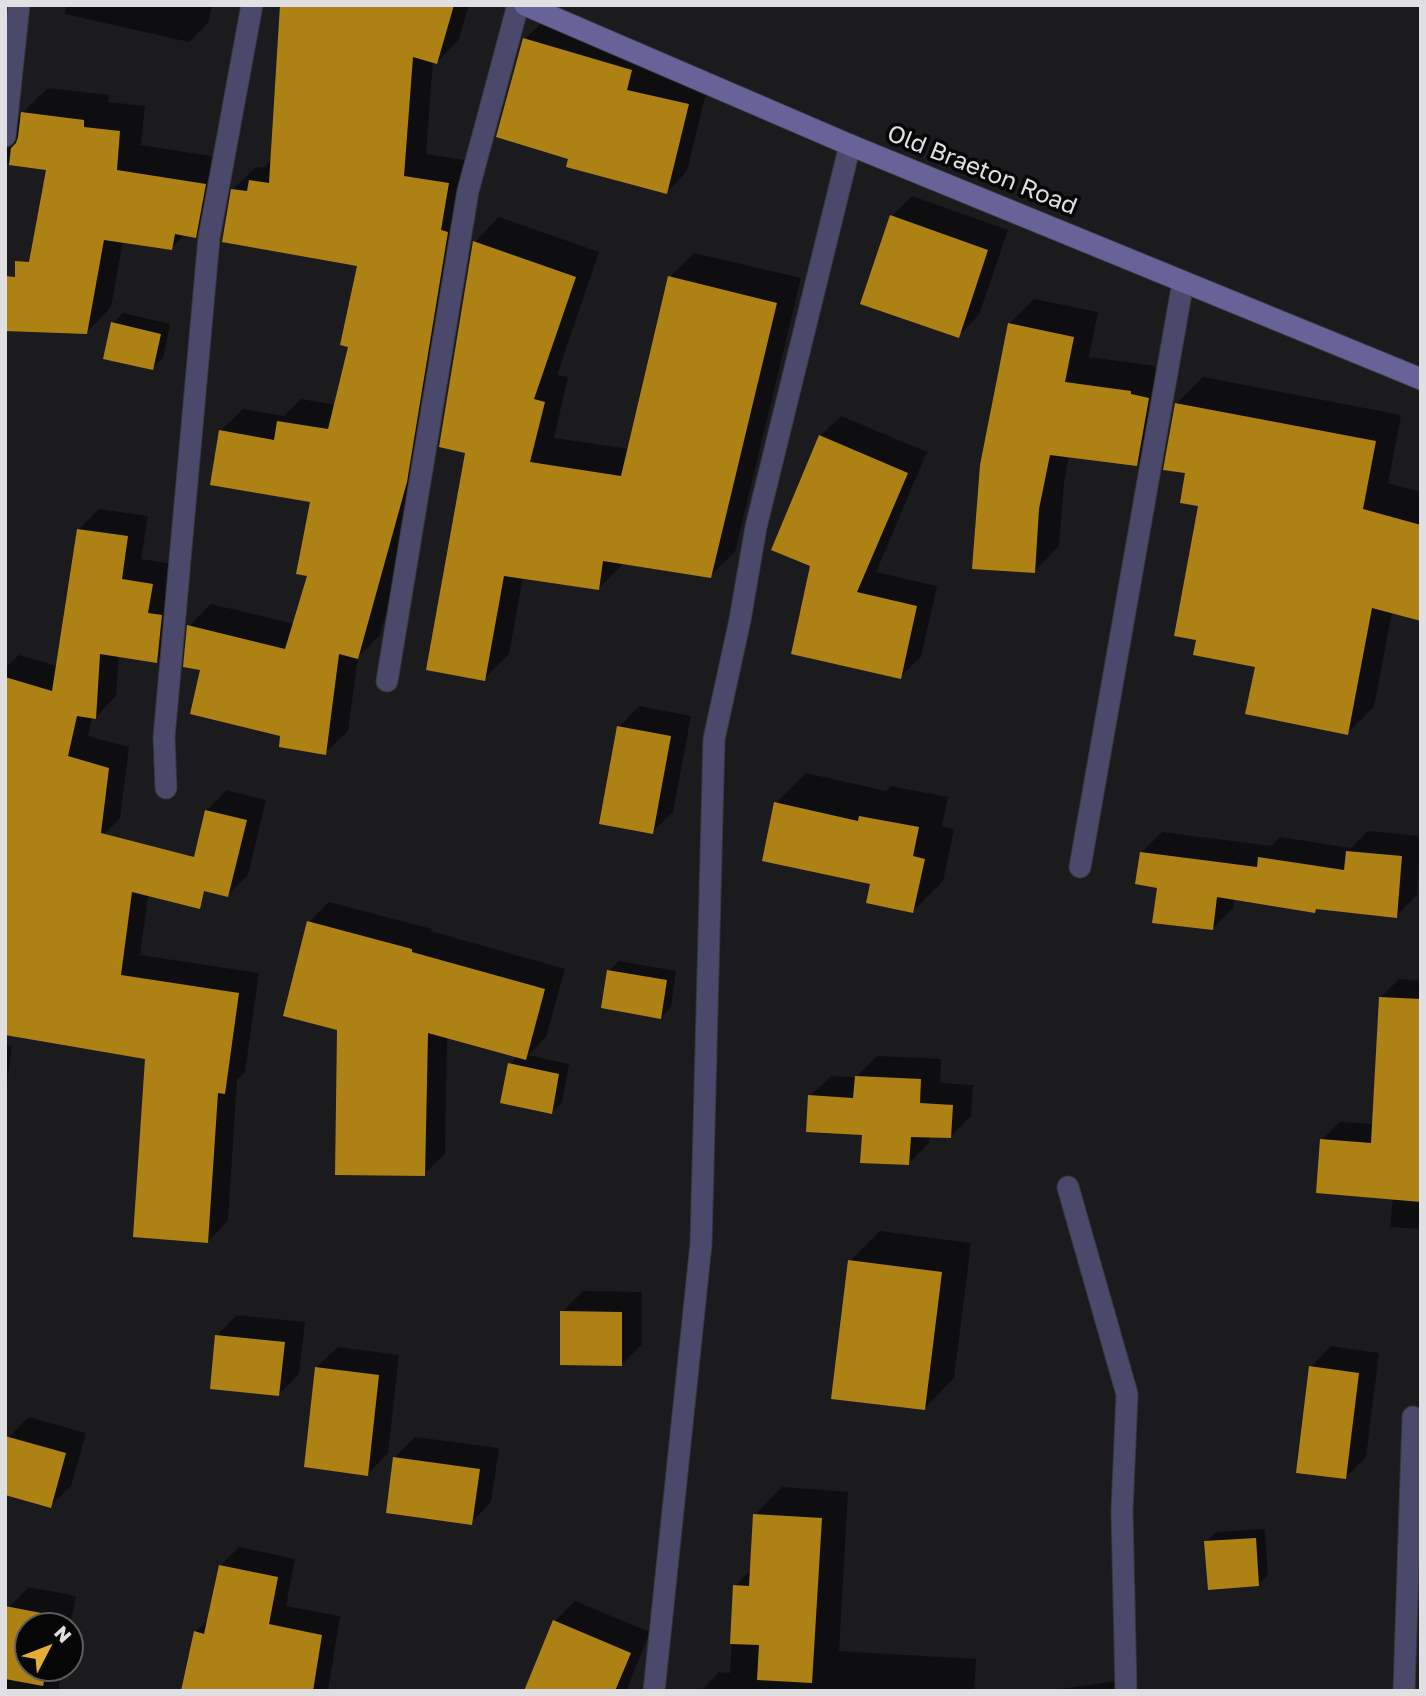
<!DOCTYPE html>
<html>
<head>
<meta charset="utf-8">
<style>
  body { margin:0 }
  #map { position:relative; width:1426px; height:1696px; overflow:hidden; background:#1b1b1e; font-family:"Golos Text",sans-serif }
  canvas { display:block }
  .frame { position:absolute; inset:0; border:7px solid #e0e0e3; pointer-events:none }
  .north { position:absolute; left:14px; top:1612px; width:70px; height:70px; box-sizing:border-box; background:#060607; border:2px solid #5d5d5f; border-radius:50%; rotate:48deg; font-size:19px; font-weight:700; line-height:28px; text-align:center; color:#e0e0e3 }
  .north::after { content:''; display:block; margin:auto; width:24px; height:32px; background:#e5ad35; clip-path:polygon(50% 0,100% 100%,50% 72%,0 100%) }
</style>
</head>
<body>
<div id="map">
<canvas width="1426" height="1696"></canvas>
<div class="frame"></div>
<div class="north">N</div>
</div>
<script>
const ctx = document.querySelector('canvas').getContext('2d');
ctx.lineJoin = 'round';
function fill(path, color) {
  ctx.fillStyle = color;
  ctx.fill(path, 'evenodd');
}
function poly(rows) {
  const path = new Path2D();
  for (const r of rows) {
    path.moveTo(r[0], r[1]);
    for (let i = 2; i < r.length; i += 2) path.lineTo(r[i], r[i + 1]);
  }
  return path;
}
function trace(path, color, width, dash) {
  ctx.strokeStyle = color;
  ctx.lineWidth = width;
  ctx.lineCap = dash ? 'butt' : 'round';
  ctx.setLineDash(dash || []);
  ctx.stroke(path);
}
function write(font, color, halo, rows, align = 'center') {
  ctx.font = font + ' "Golos Text",sans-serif';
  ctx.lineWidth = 7;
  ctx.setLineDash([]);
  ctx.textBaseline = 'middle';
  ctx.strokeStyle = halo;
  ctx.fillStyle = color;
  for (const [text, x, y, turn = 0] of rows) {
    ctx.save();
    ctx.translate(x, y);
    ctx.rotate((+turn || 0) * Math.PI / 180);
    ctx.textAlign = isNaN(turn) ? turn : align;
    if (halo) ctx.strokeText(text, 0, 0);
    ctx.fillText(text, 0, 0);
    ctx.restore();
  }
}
const shadow = poly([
  [5,5,16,5,5,76],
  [66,5,212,5,208,23,189,42,65,14],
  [282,5,469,5,459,39,437,62,433,60,426,154,471,161,428,458,380,635,358,657,348,731,325,753,282,735,203,669,189,626,211,604,295,624,309,575,312,501,220,431,243,409,284,416,301,399,336,405,350,346,359,265,233,189,256,167,263,168,272,159],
  [546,18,652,50,646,69,708,84,687,171,667,192,570,158,525,39],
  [5,82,16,108,18,116,22,120,22,113,48,88,109,95,108,102,145,106,141,145,230,159,220,211,195,236,185,234,172,248,123,241,111,307,86,333,48,168,5,163],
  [912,196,1008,230,979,315,958,336,892,216],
  [499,217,599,252,557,375,568,377,554,438,629,449,670,277,694,253,801,278,735,552,710,576,623,564,599,588,523,577,509,654,484,679,467,451,475,242],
  [1034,299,1098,312,1089,357,1155,366,1155,369,1174,373,1162,439,1137,465,1069,456,1064,483,1059,546,1034,572,1009,324],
  [123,313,170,324,163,358,152,368,113,323],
  [1203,377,1401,415,1388,483,1421,492,1421,619,1392,611,1374,707,1347,733,1257,666,1198,639,1200,505,1187,471,1177,403],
  [841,416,927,452,876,572,937,586,921,657,900,677,812,565,820,436],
  [99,509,148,516,141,559,172,564,177,641,157,661,119,655,116,696,96,717,92,716,88,736,129,747,120,818,99,839,5,816,5,668,19,655,58,666,78,530],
  [639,706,691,716,673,812,652,832,619,727],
  [806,773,886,791,891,786,948,797,942,826,954,829,943,881,913,911,776,803],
  [227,790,266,800,248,875,227,895,206,811],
  [1368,831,1421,836,1417,895,1396,916,1318,907,1314,911,1234,898,1233,908,1213,928,1159,886,1142,852,1162,832,1272,846,1280,837,1351,848],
  [5,862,150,884,140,955,259,973,245,1072,237,1080,228,1221,207,1242,147,1058],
  [329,902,432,929,431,931,565,969,546,1037,528,1055,569,1064,562,1102,552,1112,510,1064,517,1056,447,1037,445,1154,424,1174,339,1029,309,922],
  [619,961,676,971,671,1007,661,1017,609,971],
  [1399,979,1421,981,1421,1229,1390,1227,1393,1198,1322,1140,1340,1122,1374,1124,1381,997],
  [5,1045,12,1046,5,1100],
  [877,1056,941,1059,940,1083,973,1085,971,1116,950,1137,930,1136,929,1143,909,1163,810,1096,831,1076,856,1077],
  [880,1231,971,1243,954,1378,924,1409,850,1261],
  [583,1291,642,1292,642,1344,622,1364,562,1312],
  [237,1315,305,1322,299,1374,279,1394,217,1335],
  [1331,1346,1379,1353,1366,1457,1346,1477,1311,1367],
  [338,1347,399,1355,388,1453,368,1474,317,1367],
  [29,1417,86,1433,71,1486,50,1506,8,1438],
  [415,1437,499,1448,491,1502,471,1523,395,1457],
  [782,1487,848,1492,839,1651,976,1659,974,1691,701,1691,719,1672,730,1673,735,1586,752,1569,755,1515],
  [1265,1529,1268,1575,1258,1585,1206,1542,1216,1532],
  [239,1547,295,1559,286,1606,340,1616,328,1691,183,1691,195,1632,210,1618,221,1565],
  [29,1587,76,1596,70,1627,70,1626,28,1626,28,1668,62,1668,58,1691,5,1691,5,1627,9,1607],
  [575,1601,650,1632,626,1691,531,1691,555,1621],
  [1123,1680,1125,1691,1046,1691]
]);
const building = poly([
  [280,5,454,5,437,64,413,57,404,176,449,183,441,230,448,232,407,482,358,659,339,654,326,755,279,747,280,736,190,714,200,670,183,667,187,625,285,649,307,576,296,574,310,502,210,485,219,430,274,440,277,421,328,429,348,347,340,345,357,266,222,242,231,189,247,191,249,180,269,183],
  [523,38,632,70,627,90,689,104,667,194,566,167,568,159,496,137],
  [21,112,84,120,84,127,120,131,117,170,206,184,196,238,175,234,172,250,104,240,87,334,5,331,5,276,15,277,15,261,29,262,46,170,9,165,11,148,16,143,18,137],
  [890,215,988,250,959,338,860,304],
  [473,241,576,277,534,399,545,402,530,462,621,476,668,276,777,303,711,578,603,561,599,590,504,576,485,681,426,670,465,453,439,447],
  [111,322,161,334,153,370,103,359],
  [1008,323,1074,337,1065,382,1131,391,1131,394,1149,398,1137,466,1050,455,1039,509,1035,573,972,569,980,465],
  [1175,403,1376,441,1363,509,1421,525,1421,621,1372,608,1348,735,1245,714,1255,667,1193,655,1196,640,1174,636,1198,506,1180,503,1185,473,1163,470],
  [819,435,908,473,857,592,917,606,901,679,791,654,810,566,771,550],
  [77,529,128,536,122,579,153,584,148,613,162,615,157,663,100,654,96,719,77,716,68,756,109,768,101,833,194,857,205,810,247,820,228,897,204,891,200,909,132,892,121,975,239,993,225,1094,218,1093,208,1243,133,1237,145,1059,5,1035,5,677,52,691],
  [617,726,671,736,653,834,599,824],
  [774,802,858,821,859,816,919,827,913,856,925,859,913,913,866,903,870,884,762,861],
  [1346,851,1402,856,1397,918,1316,909,1315,913,1217,897,1213,930,1152,923,1157,888,1135,884,1140,852,1257,867,1258,857,1344,870],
  [307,921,412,949,412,952,545,989,526,1060,428,1033,425,1176,335,1175,337,1030,283,1016],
  [607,970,667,980,661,1019,601,1008],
  [1379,997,1421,999,1421,1202,1316,1193,1320,1139,1371,1143],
  [508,1063,559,1074,552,1114,500,1103],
  [855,1076,921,1079,920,1103,953,1105,951,1138,911,1137,909,1165,860,1163,862,1135,806,1132,808,1095,853,1098],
  [848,1260,942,1272,925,1410,831,1399],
  [560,1311,622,1312,622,1366,560,1365],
  [215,1335,285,1342,279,1396,210,1389],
  [1309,1366,1359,1373,1346,1479,1296,1473],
  [315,1367,379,1375,368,1476,304,1467],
  [5,1436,66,1453,51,1508,5,1495],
  [393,1457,480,1469,472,1525,386,1513],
  [753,1514,822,1518,812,1683,757,1680,759,1645,730,1644,733,1585,749,1586],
  [1256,1538,1259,1586,1208,1590,1204,1541],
  [219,1565,278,1577,269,1624,322,1635,313,1691,181,1691,194,1631,204,1634],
  [5,1606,57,1616,55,1626,28,1626,28,1668,47,1668,43,1686,5,1679],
  [553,1620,631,1653,615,1691,524,1691]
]);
const street = poly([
  [5,136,19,5],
  [387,681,468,191,518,5],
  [166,788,164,737,209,238,252,5],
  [1080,867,1183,282],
  [1068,1187,1127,1394,1122,1511,1126,1691],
  [654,1691,701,1244,714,739,740,620,756,527,850,145],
  [1404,1691,1413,1417]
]);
const secondary = poly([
  [525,5,850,145,1421,379]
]);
const streetNames = [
  ["Old Braeton Road",982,170,22]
];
fill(shadow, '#0007');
fill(building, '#ae8115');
trace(street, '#37373a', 23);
trace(secondary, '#37373a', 23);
trace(street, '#4b496b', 21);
trace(secondary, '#676298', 21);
write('24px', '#e0e0e3', '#060607', streetNames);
</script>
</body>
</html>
